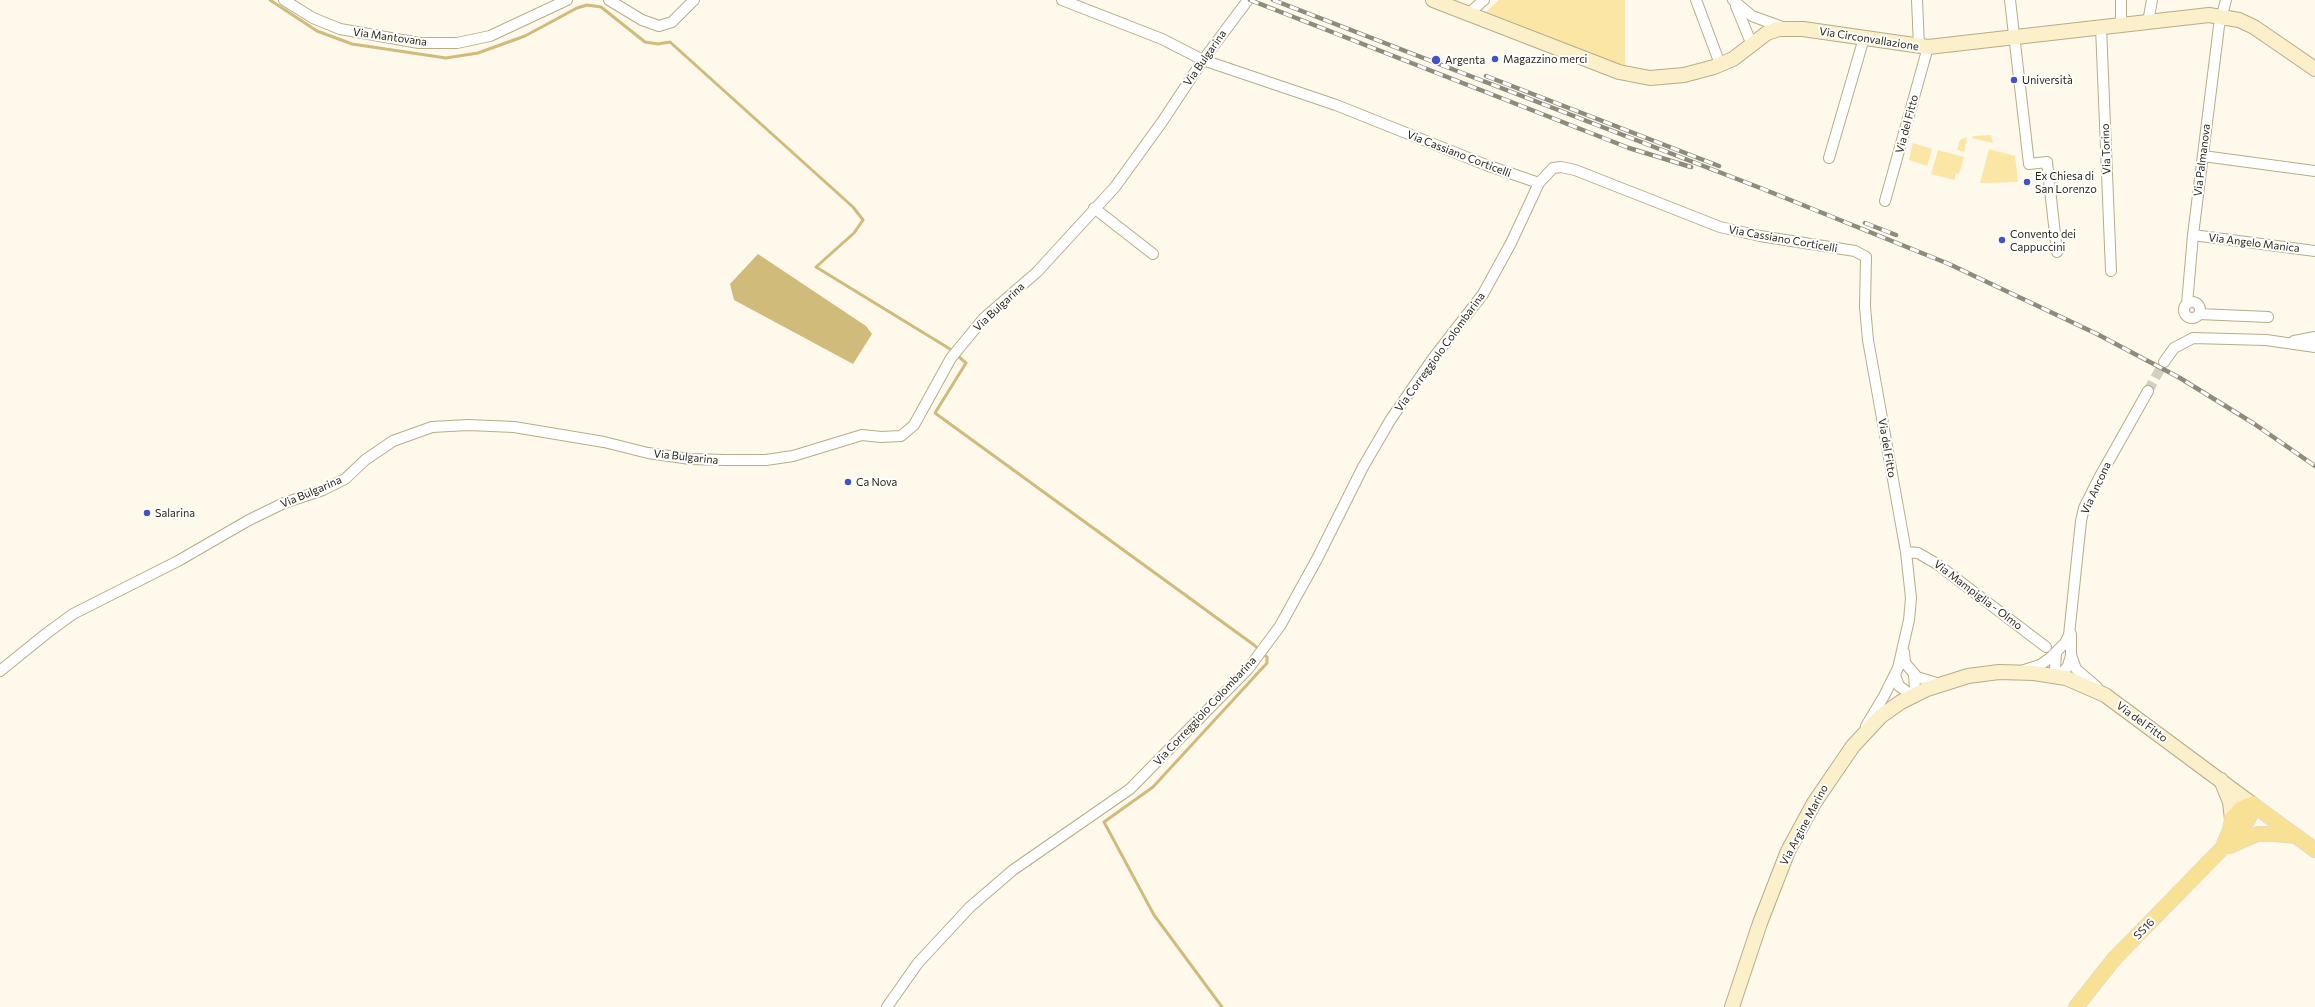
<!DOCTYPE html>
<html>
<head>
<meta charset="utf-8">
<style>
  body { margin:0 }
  canvas { display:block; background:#fef9eb }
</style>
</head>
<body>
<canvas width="2315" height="1007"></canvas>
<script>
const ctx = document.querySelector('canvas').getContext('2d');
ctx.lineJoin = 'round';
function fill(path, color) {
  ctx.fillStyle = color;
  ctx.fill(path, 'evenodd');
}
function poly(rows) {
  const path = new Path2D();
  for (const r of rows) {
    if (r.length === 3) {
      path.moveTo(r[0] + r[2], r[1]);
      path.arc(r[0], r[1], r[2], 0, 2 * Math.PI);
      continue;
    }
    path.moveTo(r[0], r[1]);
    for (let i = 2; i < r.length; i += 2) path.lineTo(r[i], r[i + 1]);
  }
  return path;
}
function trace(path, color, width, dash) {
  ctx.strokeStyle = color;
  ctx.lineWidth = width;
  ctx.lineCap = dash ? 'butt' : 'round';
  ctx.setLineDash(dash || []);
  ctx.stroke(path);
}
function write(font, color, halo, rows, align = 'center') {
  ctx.font = font + ' Commissioner,sans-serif';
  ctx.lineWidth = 4;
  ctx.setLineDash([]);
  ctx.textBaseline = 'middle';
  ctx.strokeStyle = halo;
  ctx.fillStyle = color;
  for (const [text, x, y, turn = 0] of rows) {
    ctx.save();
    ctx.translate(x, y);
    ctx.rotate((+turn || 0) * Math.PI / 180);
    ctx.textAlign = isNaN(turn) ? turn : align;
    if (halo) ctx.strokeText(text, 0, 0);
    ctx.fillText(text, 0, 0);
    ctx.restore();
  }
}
const green = poly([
  [1499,0,1625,0,1625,67,1485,13],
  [1991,135,1993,143,1972,138,1973,136],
  [1967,137,1964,152,1957,150,1960,140],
  [1913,143,1932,149,1927,166,1909,160],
  [1989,149,2015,156,2018,182,1980,183],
  [1938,150,1964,157,1959,174,1956,173,1954,180,1931,174]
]);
const water = poly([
  [758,254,866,326,872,334,853,364,734,300,730,284]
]);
const stream = poly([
  [270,0,317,31,352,44,446,58,478,53,525,36,577,8,587,5,601,7,645,42,658,44,670,42,853,207,863,220,854,233,816,267,950,349,966,363,935,413,1254,645,1267,657,1267,663,1153,787,1104,822,1154,915,1222,1007]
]);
const streetTunnel = poly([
  [2148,391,2164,362]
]);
const street = poly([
  [284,0,313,18,340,29,419,43,457,43,490,36,567,0],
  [609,0,642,20,659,26,672,22,694,0],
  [1062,0,1162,39,1203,60,1336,105,1486,165,1539,183],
  [1696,0,1720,64],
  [1733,0,1752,16,1785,28],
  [1917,0,1919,47],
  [2010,0,2029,164,2047,162,2057,252],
  [2121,0,2121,25],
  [1736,6,1752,45],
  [1468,14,1484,0],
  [2148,22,2152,0],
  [2101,27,2111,271],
  [2203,156,2315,171],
  [1829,158,1864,38],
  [1885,201,1928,47],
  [1094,208,1153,254],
  [2193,235,2315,251],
  [2192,310,8],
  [2187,304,2193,235,2219,26,2226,0],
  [2199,314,2268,317],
  [2294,341,2315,337],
  [2164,362,2174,348,2193,338,2266,340,2315,347],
  [1906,552,1918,553,1937,564,2046,647],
  [2071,634,2071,655,2076,669,2097,687],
  [1904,652,1905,663,1917,677,1940,684],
  [2056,653,2055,669,2059,677,2068,666,2071,655],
  [2024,670,2040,665,2050,658,2065,643,2069,635,2081,521,2084,508,2099,478,2148,391],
  [0,671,47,633,73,614,178,561,249,520,284,503,323,490,345,479,365,460,393,441,432,427,468,425,514,427,604,442,648,453,690,459,725,460,766,460,793,456,862,435,881,437,901,436,914,425,951,358,984,318,1037,272,1115,187,1162,122,1203,60,1248,0],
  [1895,675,1899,686,1913,696,1915,689,1914,675],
  [887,1007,918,963,970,907,1013,870,1130,789,1248,669,1280,626,1317,559,1363,467,1391,419,1434,357,1483,294,1511,243,1539,183,1553,168,1561,167,1575,170,1720,227,1760,236,1855,251,1866,257,1865,307,1868,340,1906,552,1911,598,1909,620,1898,668,1884,696,1866,726]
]);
const secondary = poly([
  [1433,0,1619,72,1650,78,1684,75,1714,67,1733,59,1767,33,1779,29,1803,29,1928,47,2209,15,2239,20,2254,27,2315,69],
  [2221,780,2230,802,2232,819],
  [1732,1007,1760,923,1788,851,1814,803,1853,746,1881,716,1901,702,1927,689,1968,676,1999,672,2034,673,2066,678,2105,695,2252,804]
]);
const primary = poly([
  [2252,804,2315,850],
  [2224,844,2230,830,2232,819,2241,809,2252,804],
  [2230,846,2257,834,2275,834,2296,836],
  [2076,1007,2114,959,2243,827,2249,818,2252,804]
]);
const rail = poly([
  [1250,0,1629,148,1691,167],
  [1273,0,1763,189,1949,264,2097,334,2180,378,2253,423,2315,466],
  [1486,76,1719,166],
  [1865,223,1896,235]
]);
const markers = [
  [1495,59,4,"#4353c7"],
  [1436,60,5,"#4353c7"],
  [2014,80,4,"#4353c7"],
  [2027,182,4,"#4353c7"],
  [2002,240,4,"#4353c7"],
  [848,482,4,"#4353c7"],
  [147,513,4,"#4353c7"]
];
const streetNames = [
  ["Via Mantovana",390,37,8],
  ["Via Circonvallazione",1869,39,9],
  ["Via Bulgarina",1205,58,-55],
  ["Via del Fitto",1907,124,-75],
  ["Via Torino",2106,149,-92],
  ["Via Cassiano Corticelli",1459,154,21],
  ["Via Palmanova",2202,160,-83],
  ["Via Cassiano Corticelli",1783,239,10],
  ["Via Angelo Manica",2254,243,7],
  ["Via Bulgarina",999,307,-43],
  ["Via Correggiolo Colombarina",1440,352,-54],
  ["Via del Fitto",1887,448,80],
  ["Via Bulgarina",686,457,6],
  ["Via Ancona",2096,488,-65],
  ["Via Bulgarina",311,492,-23],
  ["Via Mampiglia - Olmo",1978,595,37],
  ["Via Correggiolo Colombarina",1205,711,-47],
  ["Via del Fitto",2142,722,36],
  ["Via Argine Marino",1804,825,-62],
  ["SS16",2144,929,-46]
];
const poiNames = [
  ["Magazzino merci",1503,59],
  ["Argenta",1445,60],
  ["Università",2022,80],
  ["Ex Chiesa di",2035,176],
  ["San Lorenzo",2035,189],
  ["Convento dei",2010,234],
  ["Cappuccini",2010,247],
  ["Ca Nova",856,482],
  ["Salarina",155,513]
];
fill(green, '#fbe6a5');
fill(water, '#d0bb7a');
trace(stream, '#d0bb7a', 3);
trace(streetTunnel, '#d4cfc1', 10, [10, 5]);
trace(street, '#b7ac89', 12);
trace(secondary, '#b7ac89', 16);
trace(primary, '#d9d8d5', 16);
trace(street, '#fff', 10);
trace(secondary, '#fbf0ca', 14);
trace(primary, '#f8e195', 15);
trace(rail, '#8e8a7c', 4.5);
trace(rail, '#fff', 3, [9]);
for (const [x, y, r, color] of markers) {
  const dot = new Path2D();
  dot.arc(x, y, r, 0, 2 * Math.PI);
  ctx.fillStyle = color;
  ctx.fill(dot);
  trace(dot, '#fff', 1.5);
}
write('11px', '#2a2618', '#fff', streetNames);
write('11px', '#2a2618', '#fff', poiNames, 'left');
</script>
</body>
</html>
